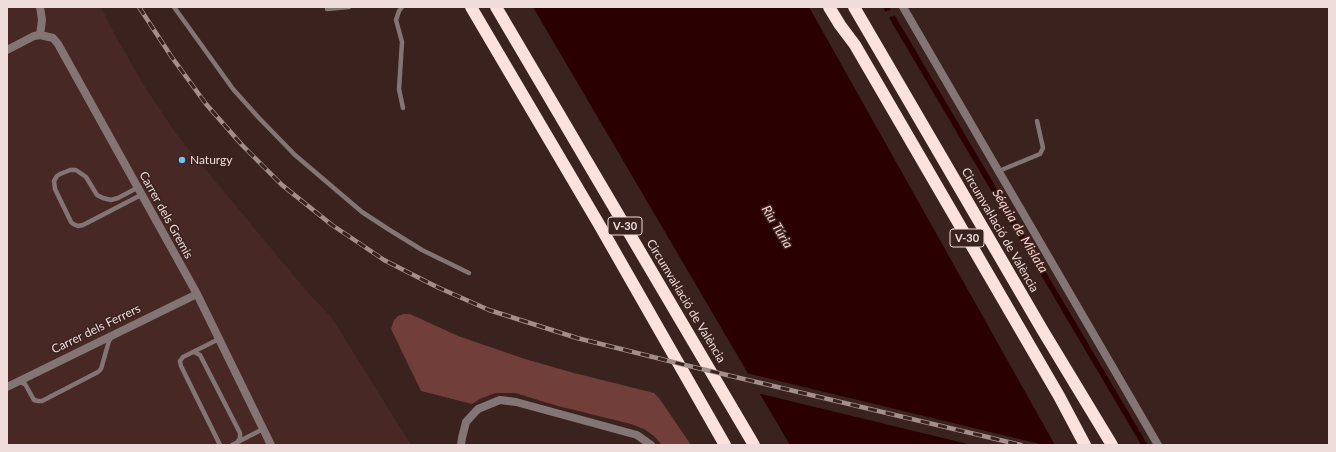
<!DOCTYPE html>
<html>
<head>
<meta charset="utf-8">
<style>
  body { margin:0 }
  #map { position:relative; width:1336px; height:452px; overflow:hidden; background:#3a221f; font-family:Lato,sans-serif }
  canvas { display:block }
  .frame { position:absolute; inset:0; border:8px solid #eddcd9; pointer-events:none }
</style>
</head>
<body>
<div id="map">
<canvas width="1336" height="452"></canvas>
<div class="frame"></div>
</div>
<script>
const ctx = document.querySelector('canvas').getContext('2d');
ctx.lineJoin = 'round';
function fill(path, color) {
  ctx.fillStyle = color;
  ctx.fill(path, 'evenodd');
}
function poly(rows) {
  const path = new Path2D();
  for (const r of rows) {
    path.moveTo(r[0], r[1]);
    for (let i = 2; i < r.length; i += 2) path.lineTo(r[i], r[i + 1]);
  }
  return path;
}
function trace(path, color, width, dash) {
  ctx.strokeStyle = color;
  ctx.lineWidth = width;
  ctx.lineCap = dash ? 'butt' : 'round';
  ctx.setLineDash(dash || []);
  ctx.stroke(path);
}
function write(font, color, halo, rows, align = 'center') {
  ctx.font = font + ' Lato,sans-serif';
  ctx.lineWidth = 3;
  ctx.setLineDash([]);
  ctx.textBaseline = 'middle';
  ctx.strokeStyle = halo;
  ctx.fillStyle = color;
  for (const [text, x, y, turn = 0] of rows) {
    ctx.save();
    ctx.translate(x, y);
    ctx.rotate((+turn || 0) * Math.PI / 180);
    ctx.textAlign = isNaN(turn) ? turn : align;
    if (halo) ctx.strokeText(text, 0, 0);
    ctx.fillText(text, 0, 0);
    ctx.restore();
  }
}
const built = poly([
  [7,7,101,7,114,33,143,84,177,135,304,288,332,318,411,445,7,445]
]);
const green = poly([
  [403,314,410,314,458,336,525,359,574,373,654,393,659,398,691,445,662,445,654,436,644,429,631,424,558,406,515,393,495,393,480,399,472,404,421,391,391,329,394,320,398,316]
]);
const water = poly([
  [533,7,809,7,1055,445,790,445]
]);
const pier = poly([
  [746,373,1044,445,972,445,757,393]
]);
const stream = poly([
  [885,7,886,10],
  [888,7,889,9],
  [894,17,1146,445],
  [891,18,1143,445]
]);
const lane = poly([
  [174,7,233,89,259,118,295,155,362,212,388,229,422,250,469,273],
  [402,7,399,11,396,20,402,42,399,89,403,108],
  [327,9,349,7],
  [999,171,1040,154,1043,148,1037,121],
  [137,188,118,198,111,200,103,198,97,195,86,177,76,170,70,170,60,174,57,176,54,181,55,189,71,222,73,224,78,226,83,225,141,195],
  [219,339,183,357,180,361,181,366,220,445],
  [194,352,200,355,240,433,240,438,237,443],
  [19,382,25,384,34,400,38,401,42,401,98,372,101,369,109,341,111,338],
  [232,445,263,429]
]);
const street = poly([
  [903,7,1158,445],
  [40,35,42,20,40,7],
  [7,50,34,36,40,35,53,38,58,44,197,294,271,445],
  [7,387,197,294],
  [461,445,462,438,466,422,478,409,500,400,516,402,637,435,651,445]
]);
const highway = poly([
  [471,7,600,226,725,445],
  [496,7,754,445],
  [829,7,840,25,855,45,1059,396,1085,445],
  [854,7,1043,331,1112,445]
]);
const rail = poly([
  [139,7,171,56,206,104,242,145,282,185,332,225,359,243,384,260,437,287,489,310,577,338,685,365,1021,445]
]);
const markers = [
  [182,160,4,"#6ec2f3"]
];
const shields = [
  [625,226,34],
  [967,238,34]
];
const shieldNames = [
  ["V-30",625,226],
  ["V-30",967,238]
];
const poiNames = [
  ["Naturgy",190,160]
];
const streetNames = [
  ["Carrer dels Gremis",166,215,61],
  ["Circumval·lació de València",1000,230,60],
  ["Circumval·lació de València",686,301,59],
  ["Carrer dels Ferrers",96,329,-26]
];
const waterNames = [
  ["Riu Túria",777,227,59],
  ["Séquia de Mislata",1020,231,59]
];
fill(built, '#472825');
fill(green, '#713e39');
fill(water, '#2a0001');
fill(pier, '#3a221f');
trace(stream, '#2a0001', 3);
trace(lane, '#837573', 4.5);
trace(street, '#837573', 8);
trace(highway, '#fce1dd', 12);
trace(rail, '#a28e8b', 4.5);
trace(rail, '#3a221f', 3, [9]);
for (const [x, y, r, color] of markers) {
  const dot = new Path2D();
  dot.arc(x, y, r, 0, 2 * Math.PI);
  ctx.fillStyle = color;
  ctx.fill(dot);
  trace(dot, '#3a221f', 1.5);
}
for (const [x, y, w] of shields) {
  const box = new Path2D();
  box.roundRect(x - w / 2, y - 9, w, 18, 3);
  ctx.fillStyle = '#3a221f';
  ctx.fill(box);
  trace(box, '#eddcd9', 1);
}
write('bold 11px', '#eddcd9', null, shieldNames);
write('12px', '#eddcd9', '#3a221f', poiNames, 'left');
write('12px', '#eddcd9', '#3a221f', streetNames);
write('italic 13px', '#facfca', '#3a221f', waterNames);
</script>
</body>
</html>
